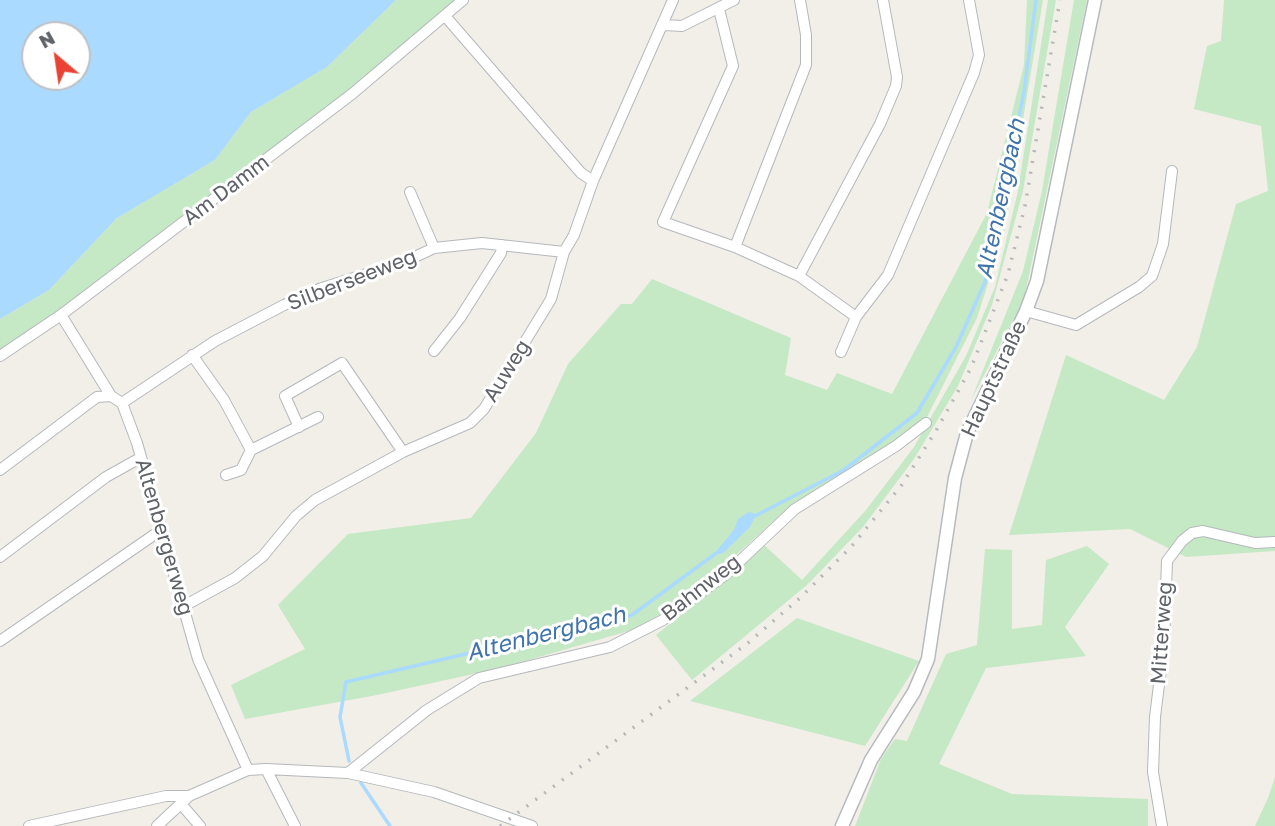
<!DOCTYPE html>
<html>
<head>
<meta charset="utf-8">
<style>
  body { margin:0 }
  #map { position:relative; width:1275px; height:826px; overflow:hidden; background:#f1efe8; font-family:"Golos Text",sans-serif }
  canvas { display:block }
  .north { position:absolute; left:21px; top:21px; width:70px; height:70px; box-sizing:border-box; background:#fff; border:2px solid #bfc1c3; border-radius:50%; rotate:331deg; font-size:19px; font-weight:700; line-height:28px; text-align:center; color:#5f6368 }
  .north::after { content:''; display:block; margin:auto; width:24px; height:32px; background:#ea4335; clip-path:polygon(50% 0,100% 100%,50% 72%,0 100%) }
</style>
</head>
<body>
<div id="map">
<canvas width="1275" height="826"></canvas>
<div class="north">N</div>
</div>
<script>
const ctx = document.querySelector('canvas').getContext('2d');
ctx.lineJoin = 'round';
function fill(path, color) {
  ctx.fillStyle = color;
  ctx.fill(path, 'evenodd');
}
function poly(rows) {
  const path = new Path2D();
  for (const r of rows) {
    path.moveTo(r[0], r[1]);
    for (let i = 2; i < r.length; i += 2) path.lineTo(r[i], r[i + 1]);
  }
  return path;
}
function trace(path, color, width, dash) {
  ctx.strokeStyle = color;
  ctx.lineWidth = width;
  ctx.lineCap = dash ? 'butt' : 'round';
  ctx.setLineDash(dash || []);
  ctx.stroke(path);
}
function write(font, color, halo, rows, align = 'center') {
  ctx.font = font + ' "Golos Text",sans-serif';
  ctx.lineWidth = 6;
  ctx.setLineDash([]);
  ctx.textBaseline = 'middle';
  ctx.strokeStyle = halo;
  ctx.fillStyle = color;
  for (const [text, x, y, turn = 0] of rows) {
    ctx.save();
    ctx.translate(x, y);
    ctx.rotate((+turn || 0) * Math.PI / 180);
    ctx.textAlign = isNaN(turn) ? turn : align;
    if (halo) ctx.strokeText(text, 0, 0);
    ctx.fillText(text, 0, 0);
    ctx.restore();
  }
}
const green = poly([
  [396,0,455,0,377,69,59,310,0,351,0,319,49,290,117,218,215,160,251,112,327,67],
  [1027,0,1043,0,1004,233,977,318,926,419,856,470,780,515,688,599,632,630,501,668,377,695,245,719,231,685,305,649,278,605,348,534,471,518,536,433,568,364,621,304,632,304,652,279,791,338,785,375,827,390,837,373,892,394,987,213,1024,65],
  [1048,0,1056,0,1023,191,992,305,958,386,914,459,863,527,807,585,692,680,656,635,725,580,762,543,802,580,866,510,914,447,966,356,995,287,1018,191],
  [1074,0,1087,0,1024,299,971,400,1023,271,1042,191],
  [1224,0,1275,0,1275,551,1186,557,1130,529,1009,535,1066,355,1164,400,1197,347,1236,204,1268,191,1261,126,1194,109,1207,46,1221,41],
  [1087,546,1109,564,1065,627,1086,656,986,668,939,764,1012,794,1148,799,1148,826,855,826,881,759,895,739,907,741,946,654,977,645,985,549,1012,550,1012,629,1042,625,1046,560],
  [797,618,919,661,865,746,690,701],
  [1275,777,1275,826,1255,826,1268,798]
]);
const water = poly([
  [0,0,396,0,327,67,251,112,215,160,117,218,49,290,0,319],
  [77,35,77,77,35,77,35,35],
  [749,512,756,514,750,527,723,553,713,555,734,530,738,519]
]);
const stream = poly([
  [753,517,844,470,917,413,956,347,985,282,1024,92,1036,0],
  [349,761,340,717,346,682,632,615,715,554],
  [361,783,390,826]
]);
const minor = poly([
  [719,9,733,66,663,222,735,247,799,276,856,317],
  [445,16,581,173,593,181],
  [664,25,682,26,734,0],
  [410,192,434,248],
  [735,247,806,65,806,35,800,0],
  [799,276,880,124,896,86,897,77,883,0],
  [1026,311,1076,325,1139,287,1152,276,1163,244,1172,171],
  [61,315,111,396,122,403,137,443,198,659,248,770],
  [434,351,460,318,501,253,502,245],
  [841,352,856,317,888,275,974,73,979,55,969,0],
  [192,355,224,400,251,450,318,417],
  [0,356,61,315,352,94,463,0],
  [122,403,215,341,284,305,319,289,404,262,434,248,482,243,564,252],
  [299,427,285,396,342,363,403,452],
  [0,470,97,397,111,396],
  [226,475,241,470,251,450],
  [0,557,106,477,140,458],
  [184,606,235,578,263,556,296,516,315,500,403,452,470,423,484,409,551,299,564,252,574,235,593,181,673,0],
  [0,641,161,530],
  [266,769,295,826],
  [348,773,427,710,479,678,610,647,663,620,725,575,795,509,896,446,926,423],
  [181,804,200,826],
  [29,826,166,796,189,796],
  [157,826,189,796,248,770,266,769,348,773,434,792,532,826],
  [1162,826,1153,772,1155,717,1164,645,1167,561,1182,541,1192,533,1203,531,1255,543,1275,542]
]);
const secondary = poly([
  [842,826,871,760,914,692,928,659,955,478,967,433,1026,311,1037,281,1095,0]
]);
const rail = poly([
  [500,826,748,643,801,597,851,547,901,486,937,429,971,368,1008,274,1025,206,1060,0]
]);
const streetNames = [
  ["Am Damm",226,190,-37],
  ["Silberseeweg",352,280,-21],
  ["Auweg",507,371,-58],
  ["Hauptstraße",994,379,-65],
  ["Altenbergerweg",164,537,74],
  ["Bahnweg",701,588,-38],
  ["Mitterweg",1162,633,-86]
];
const waterNames = [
  ["Altenbergbach",1001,199,-78],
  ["Altenbergbach",546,634,-14]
];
fill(green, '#c5e8c5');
fill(water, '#aadaff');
trace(stream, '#aadaff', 3.5);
trace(minor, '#b5b8bc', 12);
trace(secondary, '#b6babf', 15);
trace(minor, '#fff', 10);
trace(secondary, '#fff', 12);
trace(rail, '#b6b7b8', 3.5, [2, 9]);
write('21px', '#5f6368', '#fff', streetNames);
write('italic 23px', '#4174aa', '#fff', waterNames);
</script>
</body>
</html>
